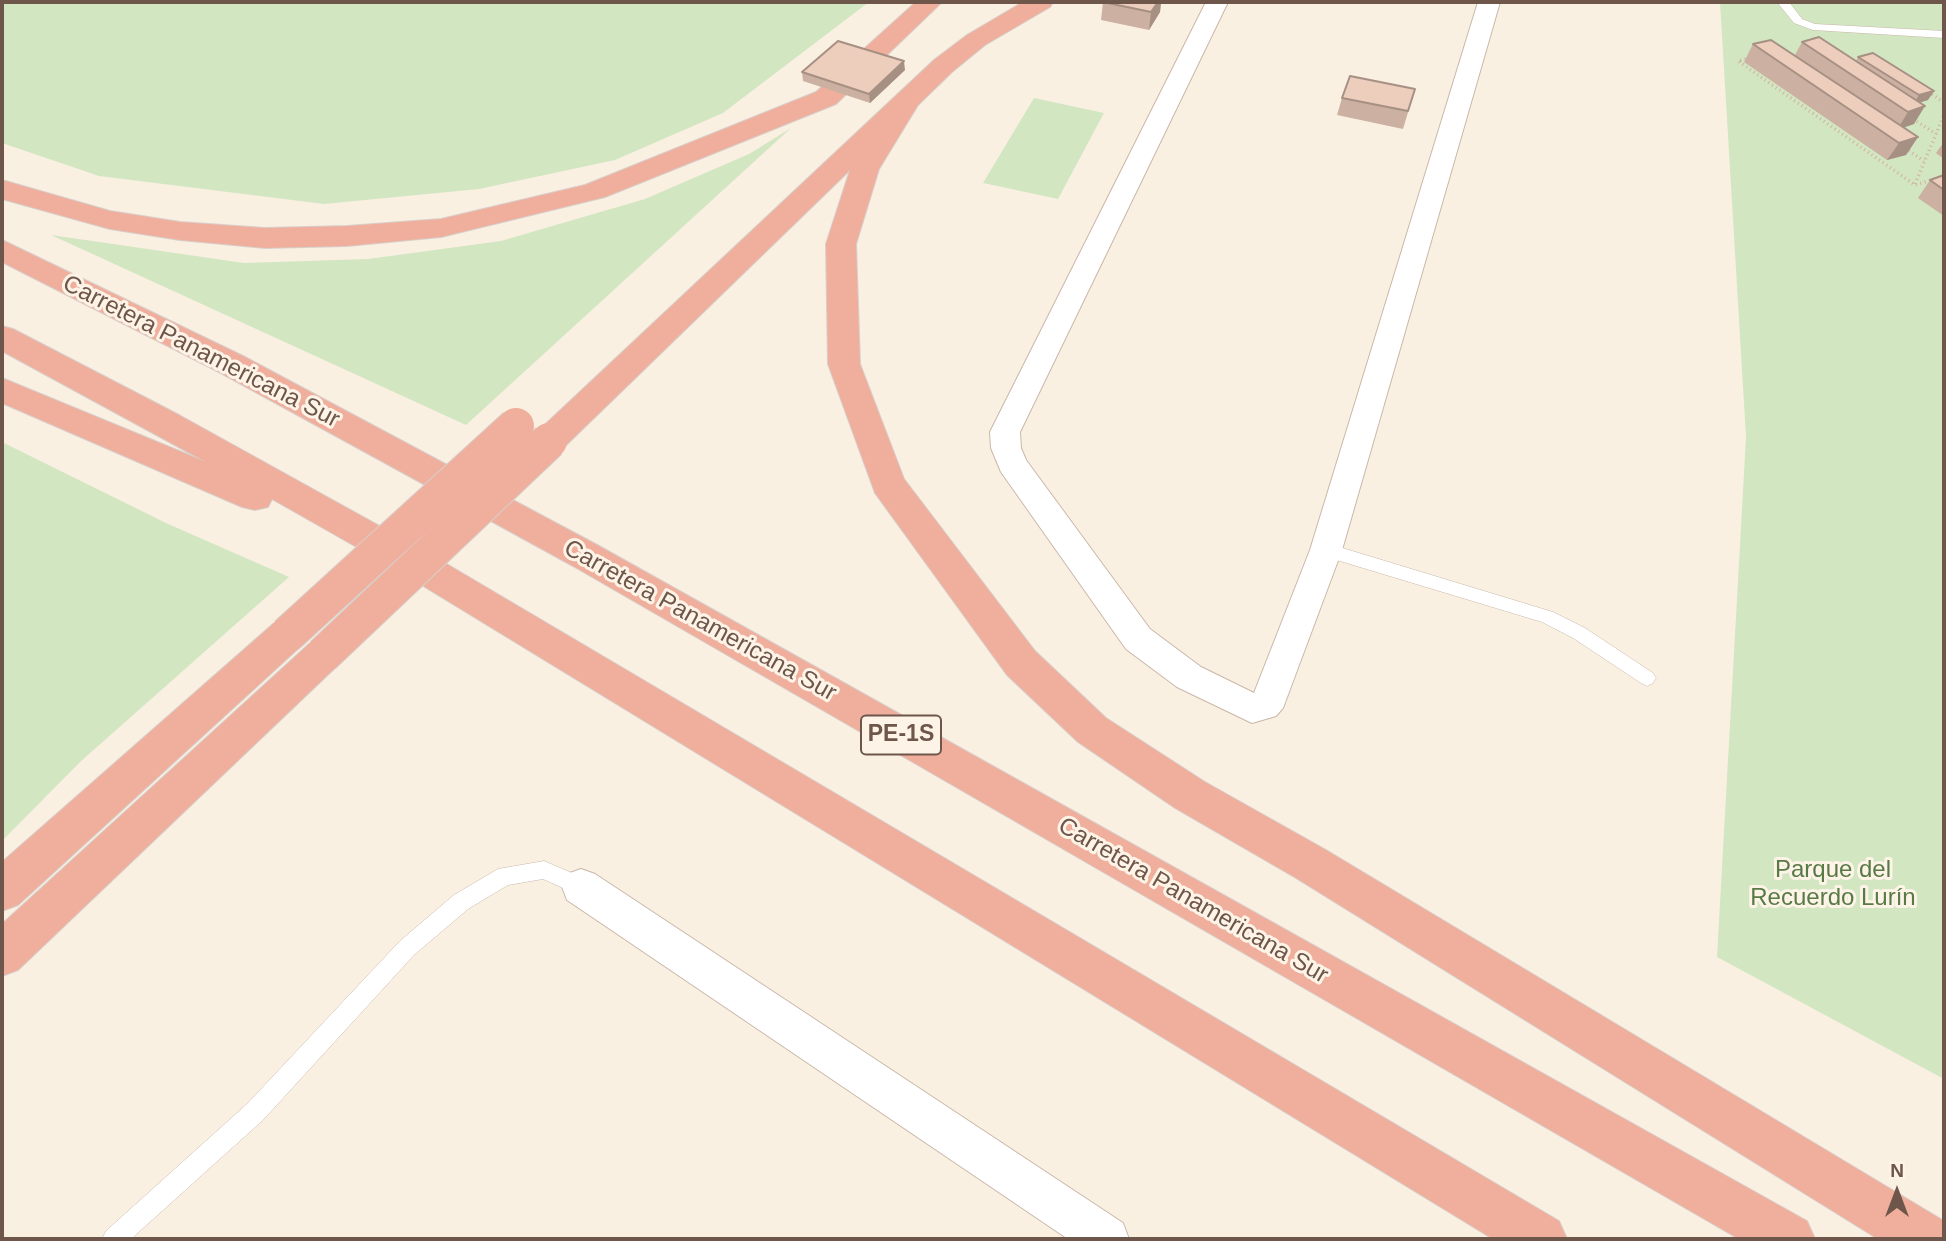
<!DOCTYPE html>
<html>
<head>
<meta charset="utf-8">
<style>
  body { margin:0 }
  #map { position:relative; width:1946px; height:1241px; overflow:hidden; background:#faf0e2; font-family:Helvetica,sans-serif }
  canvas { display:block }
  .frame { position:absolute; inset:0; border:4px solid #6f564a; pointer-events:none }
  .north { position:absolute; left:1862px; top:1157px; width:70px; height:70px; -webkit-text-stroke:5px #fdf4e7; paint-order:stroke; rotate:0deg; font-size:19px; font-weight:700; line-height:28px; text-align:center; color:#6f564a }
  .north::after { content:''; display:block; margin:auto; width:24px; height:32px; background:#6f564a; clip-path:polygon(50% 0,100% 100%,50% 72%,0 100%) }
</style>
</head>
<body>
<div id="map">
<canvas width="1946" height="1241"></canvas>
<div class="frame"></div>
<div class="north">N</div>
</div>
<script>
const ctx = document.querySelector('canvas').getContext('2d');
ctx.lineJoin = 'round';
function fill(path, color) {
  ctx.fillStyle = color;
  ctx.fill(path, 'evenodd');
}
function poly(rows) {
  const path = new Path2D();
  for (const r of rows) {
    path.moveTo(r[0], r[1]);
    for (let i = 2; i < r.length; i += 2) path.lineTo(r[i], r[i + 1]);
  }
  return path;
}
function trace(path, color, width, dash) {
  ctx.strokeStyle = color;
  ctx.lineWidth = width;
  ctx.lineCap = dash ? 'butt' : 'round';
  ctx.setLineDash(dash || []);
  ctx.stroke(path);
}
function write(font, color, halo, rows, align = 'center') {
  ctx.font = font + ' Helvetica,sans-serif';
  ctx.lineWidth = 6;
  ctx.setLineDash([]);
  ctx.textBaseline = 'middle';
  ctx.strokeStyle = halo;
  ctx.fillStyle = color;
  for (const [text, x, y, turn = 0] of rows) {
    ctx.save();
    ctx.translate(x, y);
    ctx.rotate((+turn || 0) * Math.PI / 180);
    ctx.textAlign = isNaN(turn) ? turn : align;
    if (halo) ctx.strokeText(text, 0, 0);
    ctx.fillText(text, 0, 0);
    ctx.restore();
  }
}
const green = poly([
  [2,2,869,2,723,113,615,160,479,189,324,204,99,176,2,143],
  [1720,2,1944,2,1944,1079,1717,957,1746,437],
  [1034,98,1104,113,1058,199,983,183],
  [791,128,466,425,51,235,244,263,368,259,501,241,645,199,749,154],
  [2,442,166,523,289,577,80,762,2,841]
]);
const path = poly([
  [1750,58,1738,61,1915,185,1944,176],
  [1928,92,1944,102],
  [1913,119,1936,134],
  [1905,148,1924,161],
  [1915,184,1944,115]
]);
const lane = poly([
  [1777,2,1789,2,1802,19,1815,24,1944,31,1944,38,1813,30,1794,23,1777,2],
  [1326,543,1553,612,1585,628,1653,673,1656,678,1653,683,1647,686,1641,683,1573,638,1542,622,1320,555,1318,550,1320,545,1326,543],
  [544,861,588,880,591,887,588,894,581,896,543,879,508,885,468,909,414,955,263,1120,131,1239,102,1239,106,1231,247,1104,400,941,454,895,498,869,544,861]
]);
const street = poly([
  [1206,2,1228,2,1020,432,1021,448,1026,460,1150,629,1201,667,1254,693,1310,550,1478,2,1500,2,1342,550,1283,708,1276,716,1252,723,1177,687,1126,649,1001,472,991,448,990,432,1206,2],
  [581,869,595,874,1123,1223,1129,1239,1068,1239,567,900,562,887,567,874,581,869]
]);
const highway = poly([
  [916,2,942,2,836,104,605,197,441,237,347,246,265,248,180,240,110,229,2,199,2,180,110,211,180,222,265,228,347,226,441,219,585,185,816,92,916,2],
  [1023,2,1053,2,1050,7,985,45,952,72,918,105,879,169,856,244,860,364,904,479,1035,651,1106,718,1205,782,1326,850,1944,1221,1944,1239,1878,1239,1296,878,1175,808,1078,742,1007,675,875,493,828,364,826,244,850,170,561,450,549,454,537,450,532,441,537,432,934,60,967,35,1023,2],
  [2,240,243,356,599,546,1807,1221,1815,1239,1739,1239,573,566,219,372,2,262,2,240],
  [2,326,13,329,179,415,423,550,1559,1221,1567,1239,1493,1239,397,570,272,499,268,507,255,510,242,507,2,403,2,378,206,462,2,351,2,326],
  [287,619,301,624,306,635,301,646,18,905,2,911,2,862,273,624,287,619],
  [323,639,337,644,343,655,337,666,18,970,2,976,2,924,309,644,323,639]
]);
const highwayBridge = poly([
  [287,635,516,426],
  [323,655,549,441]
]);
const wall = poly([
  [1103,2,1161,2,1160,12,1149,30,1101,20],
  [1802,42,1856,61,1858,57,1928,100,1919,102,1914,124,1904,127,1918,137,1906,155,1887,160,1744,62,1753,44,1795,55],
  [905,70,870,103,803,81,802,72],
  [1415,89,1403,129,1337,115,1342,98],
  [1944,142,1944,159,1936,153],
  [1944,175,1944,216,1918,198,1930,180]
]);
const shadedWall = poly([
  [1158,2,1161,2,1160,12,1149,30,1151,12],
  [904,61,905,70,870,103,869,94],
  [1934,91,1928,100,1913,105,1919,95],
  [1925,106,1914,124,1897,130,1908,112],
  [1918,137,1906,155,1887,160,1899,143]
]);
const building = poly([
  [1103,2,1158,2,1151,12,1103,2],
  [1819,37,1925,106,1908,112,1802,42,1819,37],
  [1771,40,1918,137,1899,143,1753,44,1771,40],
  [838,41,904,61,869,94,802,72,838,41],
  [1873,53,1934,91,1919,95,1858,57,1873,53],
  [1350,76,1415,89,1408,111,1342,98,1350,76],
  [1944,175,1944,190,1930,180,1944,175]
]);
const shields = [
  [901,735,80]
];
const shieldNames = [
  ["PE-1S",901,735]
];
const streetNames = [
  ["Carretera Panamericana Sur",201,352,27],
  ["Carretera Panamericana Sur",700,621,29],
  ["Carretera Panamericana Sur",1193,901,30]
];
const parkNames = [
  ["Parque del",1833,870],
  ["Recuerdo Lurín",1833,898]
];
fill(green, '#d2e6c2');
trace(lane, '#c9b7a9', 1);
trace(street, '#c9b7a9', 2);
trace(highway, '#d7d0cc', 2);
trace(path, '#d1b19f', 3.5, [1, 3.5]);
fill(lane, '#fff');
fill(street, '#fff');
fill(highway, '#f0af9d');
trace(highwayBridge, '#d7d0cc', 38, []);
trace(highwayBridge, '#f0af9d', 36);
fill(wall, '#ccb0a1');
fill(shadedWall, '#a69083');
fill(building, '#edcdbb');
trace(building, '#a69083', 2);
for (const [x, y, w] of shields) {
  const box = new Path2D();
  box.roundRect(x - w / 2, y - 19.5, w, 39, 5);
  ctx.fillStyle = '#fdf4e7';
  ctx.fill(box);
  trace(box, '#6f564a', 2);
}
write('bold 23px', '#6f564a', null, shieldNames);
write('24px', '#6f564a', '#fdf4e7', streetNames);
write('24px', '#577a46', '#fdf4e7', parkNames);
</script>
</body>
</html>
